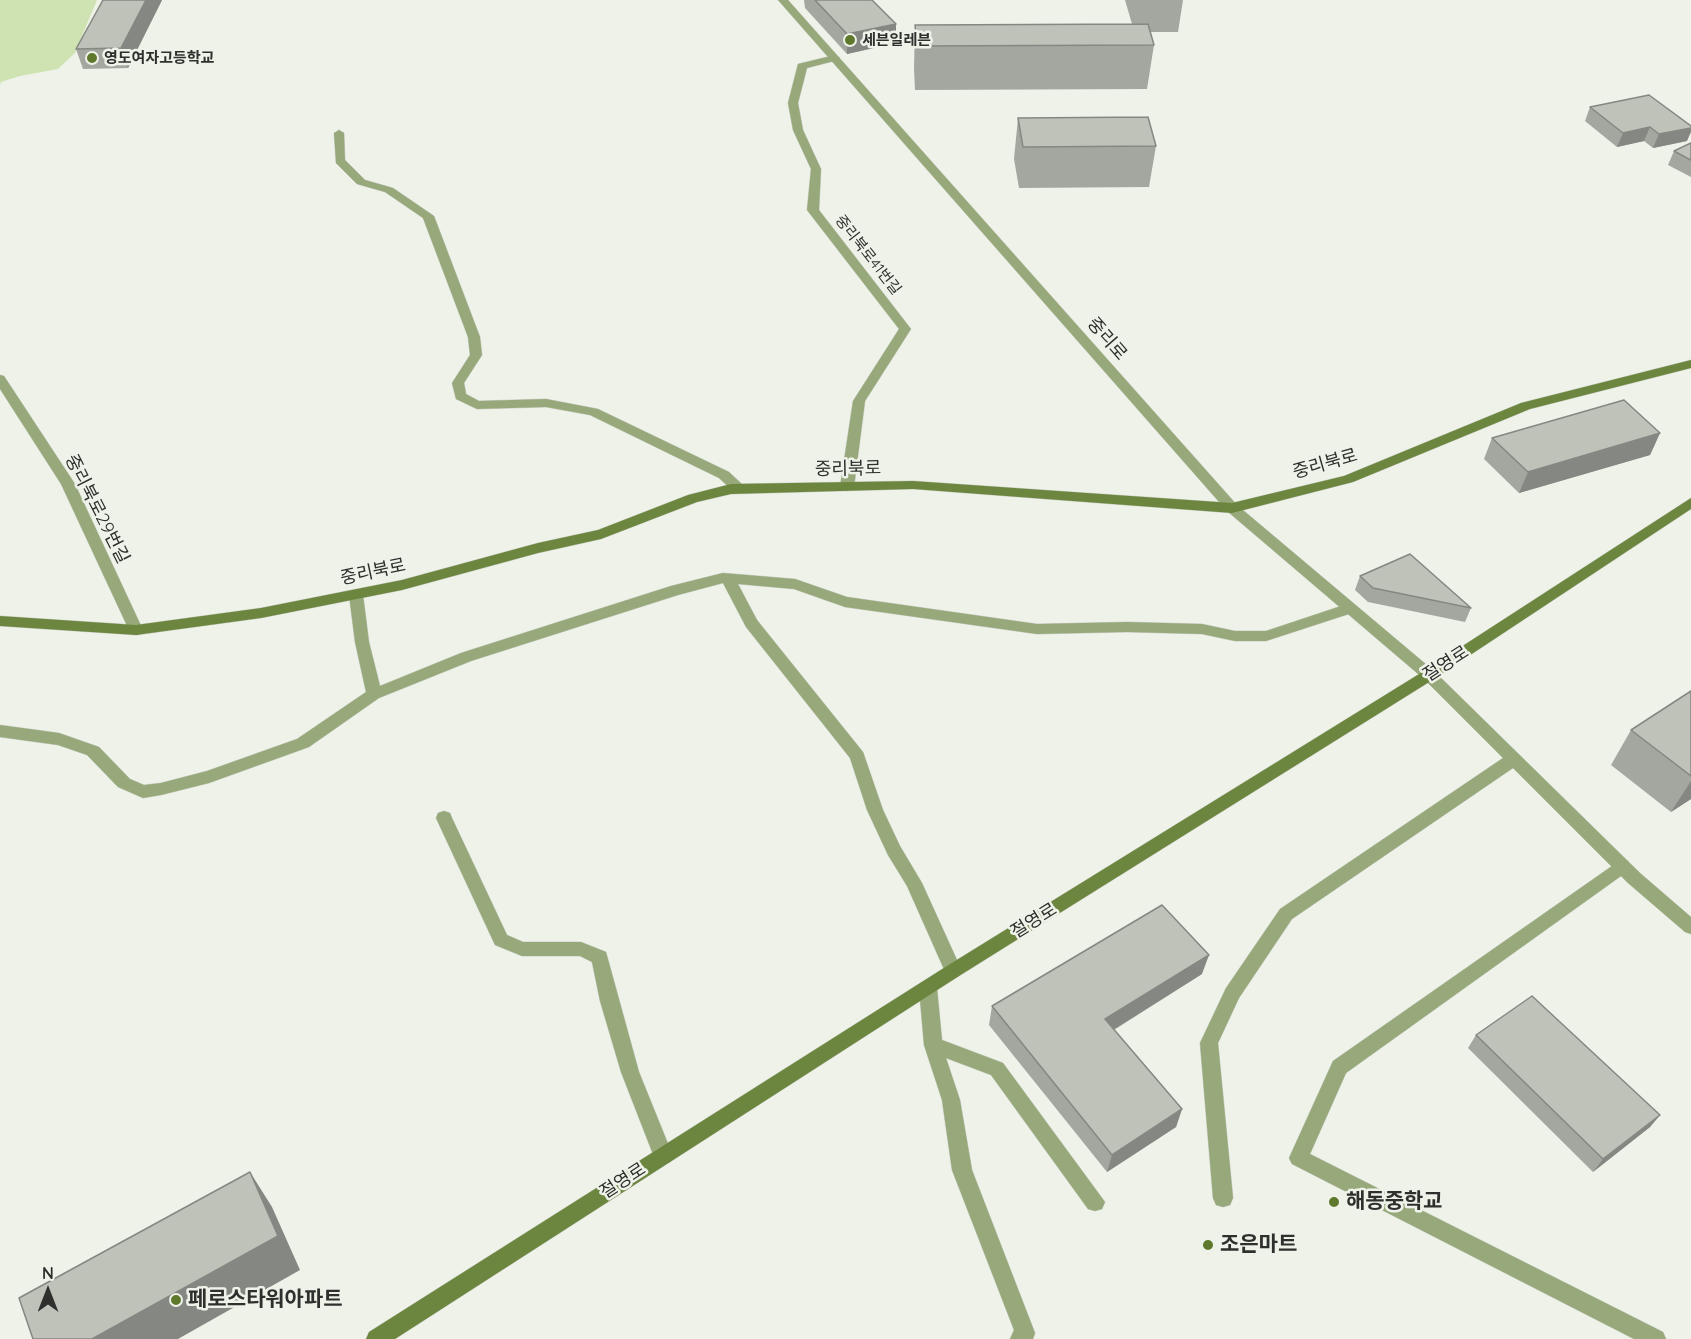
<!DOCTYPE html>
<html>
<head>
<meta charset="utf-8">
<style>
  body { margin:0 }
  #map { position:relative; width:1691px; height:1339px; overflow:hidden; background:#eef2e9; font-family:Quicksand,sans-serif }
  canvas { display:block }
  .north { position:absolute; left:18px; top:1261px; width:60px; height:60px; -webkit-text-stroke:4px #eef2e9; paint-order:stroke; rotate:0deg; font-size:16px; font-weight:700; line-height:24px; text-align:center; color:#2f302d }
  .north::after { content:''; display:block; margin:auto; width:21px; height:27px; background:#2f302d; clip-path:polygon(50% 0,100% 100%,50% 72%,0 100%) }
</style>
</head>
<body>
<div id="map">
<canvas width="1691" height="1339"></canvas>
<div class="north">N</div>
</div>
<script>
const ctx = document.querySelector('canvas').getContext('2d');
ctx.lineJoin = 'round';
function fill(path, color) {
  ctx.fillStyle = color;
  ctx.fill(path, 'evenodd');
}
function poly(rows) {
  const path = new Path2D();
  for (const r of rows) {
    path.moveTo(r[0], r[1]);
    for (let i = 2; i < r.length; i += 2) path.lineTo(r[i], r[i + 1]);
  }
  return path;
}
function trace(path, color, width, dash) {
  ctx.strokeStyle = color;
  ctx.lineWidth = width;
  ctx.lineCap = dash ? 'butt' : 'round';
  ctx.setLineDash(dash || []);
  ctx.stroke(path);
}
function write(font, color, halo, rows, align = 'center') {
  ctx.font = font + ' Quicksand,"Noto Sans KR",sans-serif';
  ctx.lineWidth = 5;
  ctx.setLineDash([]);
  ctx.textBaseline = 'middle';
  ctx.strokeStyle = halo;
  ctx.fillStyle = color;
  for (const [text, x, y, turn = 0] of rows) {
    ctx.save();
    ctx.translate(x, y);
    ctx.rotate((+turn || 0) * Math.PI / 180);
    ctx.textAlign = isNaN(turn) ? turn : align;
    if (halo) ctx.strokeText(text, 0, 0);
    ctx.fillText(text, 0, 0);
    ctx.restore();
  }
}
const green = poly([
  [0,0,97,0,75,53,58,69,20,76,1,82,0,85]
]);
const service = poly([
  [835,55,840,58,838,60,807,68,798,103,803,130,821,169,819,210,911,329,865,401,854,487,847,491,840,487,853,401,899,329,807,210,811,169,793,130,788,103,798,64,835,55],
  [0,375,4,376,75,484,143,630,141,634,136,635,129,630,61,484,0,389,0,375],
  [1622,859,1628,861,1630,866,1628,871,1346,1073,1310,1154,1663,1332,1666,1339,1634,1339,1292,1164,1289,1158,1333,1061,1622,859],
  [928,980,934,983,937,988,942,1040,1003,1063,1105,1202,1102,1209,1095,1211,1088,1209,991,1075,946,1058,960,1100,972,1170,1035,1333,1033,1339,1010,1339,1014,1330,952,1170,942,1100,924,1045,919,988,922,983,928,980]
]);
const minor = poly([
  [339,130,344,133,345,160,365,180,393,188,434,216,480,337,482,355,464,383,466,394,479,401,546,399,598,409,729,472,744,486,746,489,744,492,734,492,719,478,590,415,546,407,477,409,456,399,452,383,470,355,468,337,423,218,385,192,357,184,336,163,334,133,339,130],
  [723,573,795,579,847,597,1037,624,1127,622,1202,624,1235,631,1266,631,1350,603,1357,608,1355,612,1266,641,1235,641,1202,634,1127,632,1037,634,845,607,794,589,738,584,757,620,863,752,883,810,900,846,922,883,962,971,959,976,953,979,947,976,907,886,888,855,867,810,850,758,746,627,723,583,678,595,471,661,379,698,309,747,209,783,161,795,143,798,118,787,87,755,58,745,0,737,0,725,59,733,99,747,130,779,144,785,161,783,207,771,297,739,366,692,355,642,349,595,351,591,356,590,363,595,369,642,380,686,461,653,671,586,723,573],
  [1429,669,1434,671,1640,873,1691,917,1691,934,1685,932,1628,883,1513,768,1292,919,1239,998,1218,1043,1233,1198,1230,1205,1223,1207,1216,1205,1213,1198,1200,1043,1226,988,1280,909,1503,758,1424,679,1421,675,1424,671,1429,669],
  [444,811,450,813,452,818,507,935,523,942,581,942,606,952,639,1072,673,1156,670,1162,663,1165,656,1162,621,1072,600,1001,592,962,580,956,522,956,495,945,436,818,438,813,444,811]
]);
const tertiary = poly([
  [778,0,788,0,1237,505,1434,671,1437,675,1434,679,1424,679,1227,511,778,0]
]);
const secondary = poly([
  [1691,360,1691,368,1530,409,1353,482,1232,513,913,489,731,494,697,502,601,539,538,553,402,590,261,618,136,635,0,626,0,616,136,625,261,608,402,580,538,543,598,530,688,495,731,484,913,481,1232,503,1344,476,1521,403,1691,360],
  [1691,498,1691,509,1434,679,959,976,395,1339,366,1339,369,1332,947,966,1424,671,1691,498]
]);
const wall = poly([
  [103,0,162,0,128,68,83,69,76,49],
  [804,0,872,0,896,43,847,54,805,8],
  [1125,0,1183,0,1178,32,1150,32,1154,45,1147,89,915,90,914,69,915,25,1132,24],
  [1649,95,1687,141,1653,148,1644,141,1617,147,1585,121,1590,107],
  [1018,118,1156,146,1149,187,1019,188,1014,159],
  [1691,143,1691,177,1668,165,1674,151],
  [1660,433,1650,455,1519,493,1484,459,1492,438],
  [1360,576,1471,608,1465,622,1368,602,1355,590],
  [1691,691,1691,799,1671,812,1611,765,1631,730],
  [1202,974,1114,1030,1182,1109,1176,1127,1107,1172,989,1025,992,1006],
  [1476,1035,1660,1115,1650,1127,1593,1172,1468,1048]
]);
const shadedWall = poly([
  [146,0,162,0,128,68,121,48],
  [896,24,896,43,847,54,847,34],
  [1650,127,1644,141,1617,147,1623,133],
  [1691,128,1691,132,1687,141,1653,148,1659,134],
  [1660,433,1650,455,1519,493,1528,472],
  [1691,781,1691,799,1671,812],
  [1209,955,1202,974,1100,1038,1105,1019],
  [1182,1109,1176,1127,1107,1172,1112,1155],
  [1660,1115,1650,1127,1593,1172,1603,1159],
  [250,1172,272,1207,300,1270,178,1339,92,1339]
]);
const building = poly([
  [103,0,146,0,121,48,76,49,103,0],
  [815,0,872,0,896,24,847,34,815,0],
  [1148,24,1154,45,917,46,915,25,1148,24],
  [1649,95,1691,126,1691,128,1659,134,1650,127,1623,133,1590,107,1649,95],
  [1148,117,1156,146,1023,147,1018,118,1148,117],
  [1691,143,1691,160,1674,151,1691,143],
  [1624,400,1660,433,1528,472,1492,438,1624,400],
  [1410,554,1471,608,1373,588,1360,576,1410,554],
  [1691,691,1691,776,1631,730,1691,691],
  [1162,905,1209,955,1105,1019,1182,1109,1112,1155,992,1006,1162,905],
  [1532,996,1660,1115,1603,1159,1476,1035,1532,996],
  [250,1172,278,1236,92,1339,33,1339,19,1298,250,1172]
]);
const markers = [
  [850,40,6,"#5f792c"],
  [92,58,6,"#5f792c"],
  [1334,1202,6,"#5f792c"],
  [1208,1245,6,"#5f792c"],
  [176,1300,6,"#5f792c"]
];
const farPoinames = [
  ["세븐일레븐",862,40],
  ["영도여자고등학교",104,58]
];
const farStreetnames = [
  ["중리북로41번길",868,255,52]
];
const streetNames = [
  ["중리로",1107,339,49],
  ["중리북로",1325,464,-16],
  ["중리북로",848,469,-1],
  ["중리북로29번길",97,509,63],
  ["중리북로",373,572,-12],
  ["절영로",1446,664,-33],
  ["절영로",1034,921,-32],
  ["절영로",623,1181,-33]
];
const nearPoinames = [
  ["해동중학교",1346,1202],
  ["조은마트",1220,1245],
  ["페로스타워아파트",188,1300]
];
fill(green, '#cfe3b2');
trace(service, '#cccfc7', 1);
trace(minor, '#cccfc7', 1);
trace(tertiary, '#cccfc7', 1);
trace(secondary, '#cccfc7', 1);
fill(service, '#97a97b');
fill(minor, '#97a97b');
fill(tertiary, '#97a97b');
fill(secondary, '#6c863f');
fill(wall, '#a3a79f');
fill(shadedWall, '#858882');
fill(building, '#bec2b9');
trace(building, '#858882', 1.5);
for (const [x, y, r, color] of markers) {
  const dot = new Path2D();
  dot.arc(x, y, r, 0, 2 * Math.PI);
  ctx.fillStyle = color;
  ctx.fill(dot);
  trace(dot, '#eef2e9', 2);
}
write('bold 15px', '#2f302d', '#eef2e9', farPoinames, 'left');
write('15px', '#2f302d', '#eef2e9', farStreetnames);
write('18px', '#2f302d', '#eef2e9', streetNames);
write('bold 21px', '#2f302d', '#eef2e9', nearPoinames, 'left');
</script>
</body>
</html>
